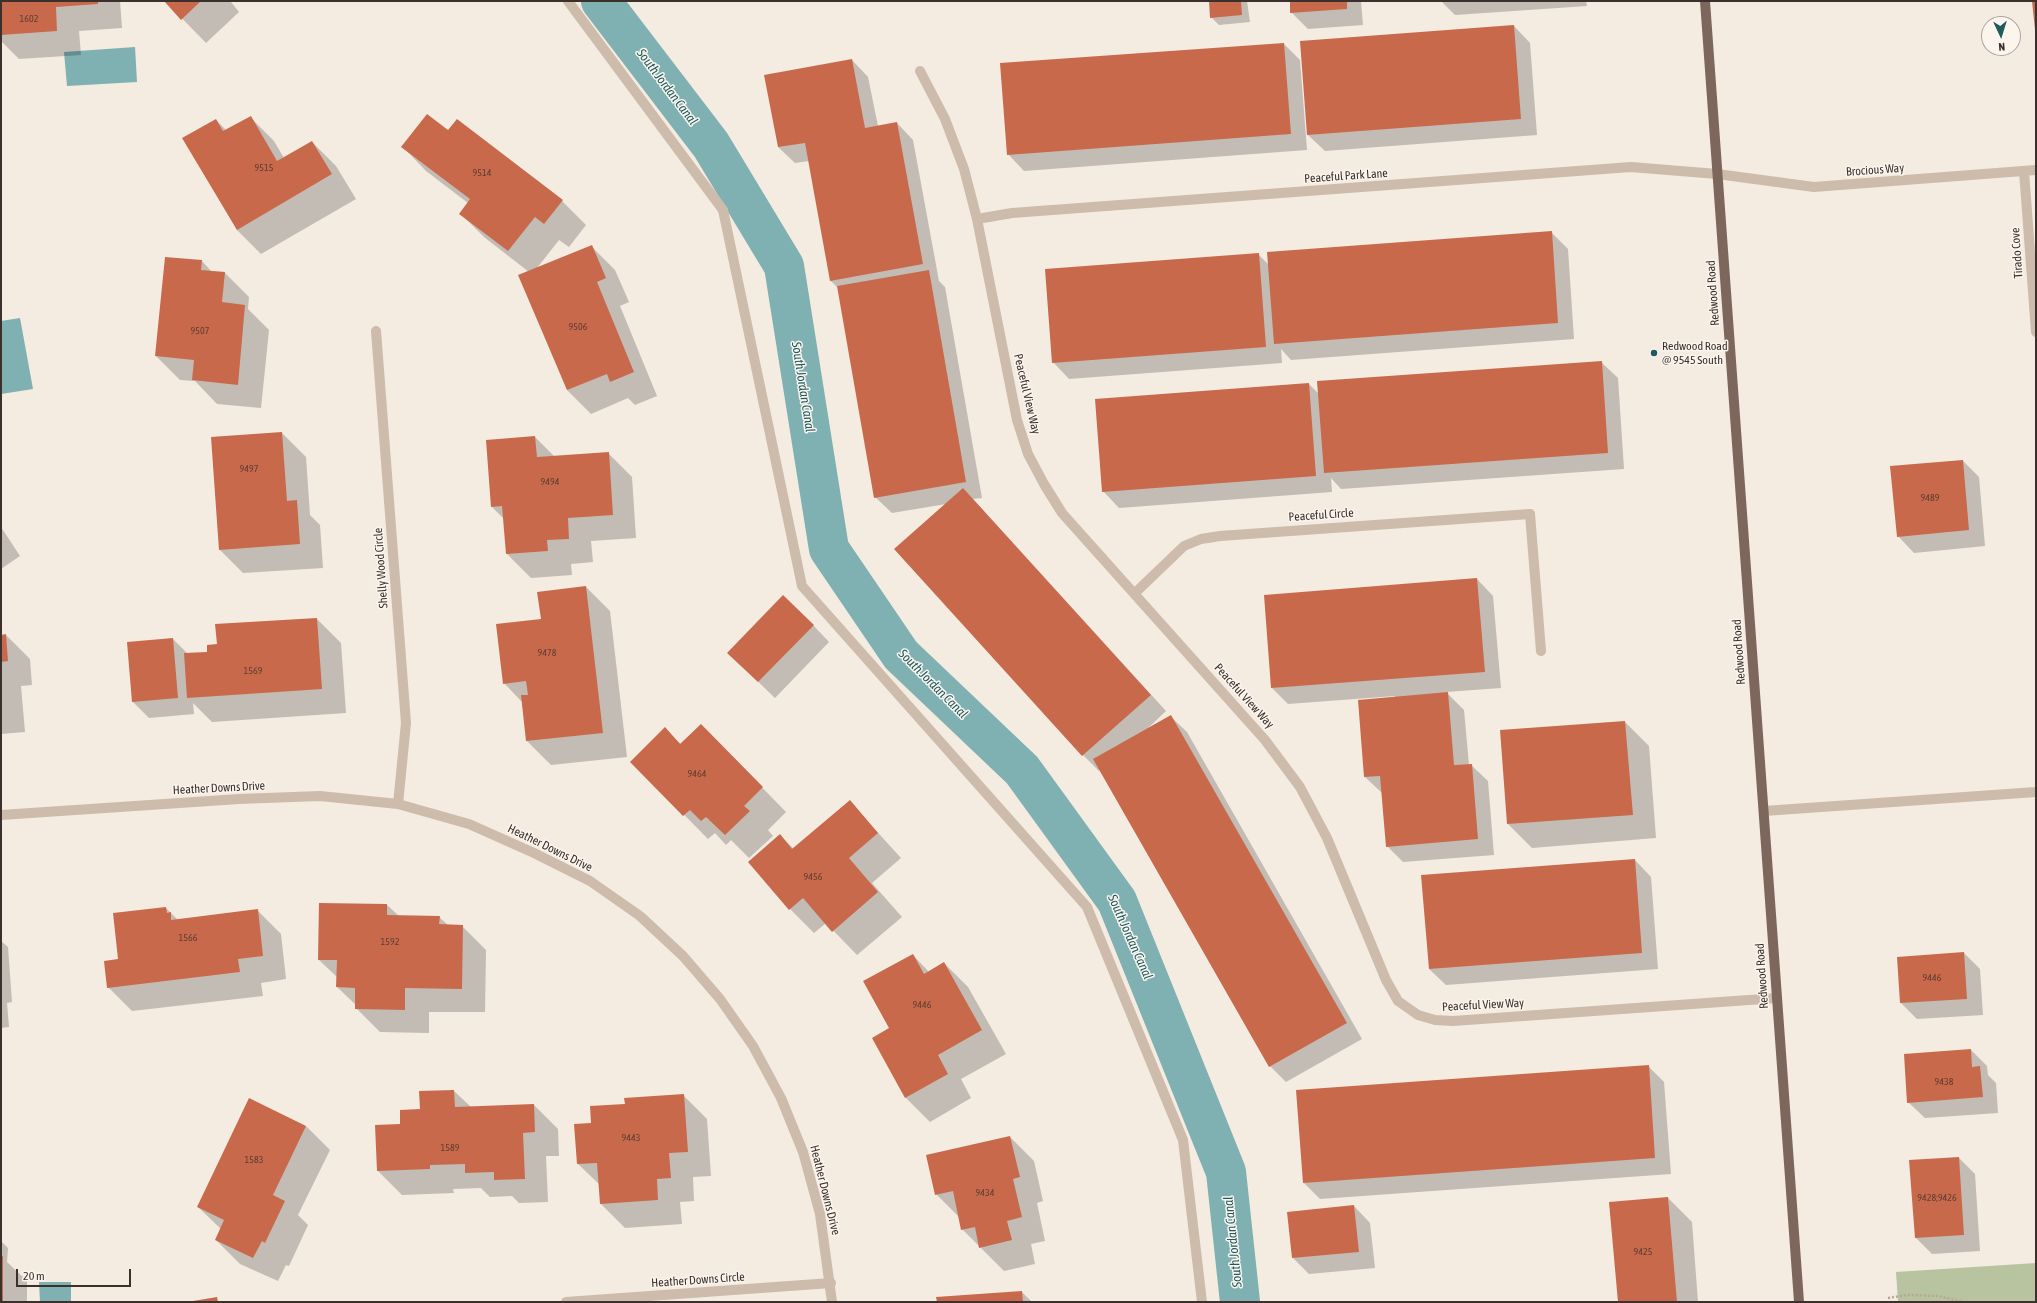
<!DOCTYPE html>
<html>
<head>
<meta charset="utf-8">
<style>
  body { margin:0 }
  #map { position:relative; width:2037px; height:1303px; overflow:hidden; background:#f4ebe1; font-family:"Asap Condensed",sans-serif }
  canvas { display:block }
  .frame { position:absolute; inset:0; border:2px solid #3b302b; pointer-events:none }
  .north { position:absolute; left:1981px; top:16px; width:40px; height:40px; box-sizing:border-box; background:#fbf5ee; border:1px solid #aea6a0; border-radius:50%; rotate:176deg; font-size:11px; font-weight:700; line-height:16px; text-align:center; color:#3b302b }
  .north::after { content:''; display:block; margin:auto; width:14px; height:18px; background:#1f5a5e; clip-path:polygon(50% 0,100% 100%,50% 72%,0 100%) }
  .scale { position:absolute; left:16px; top:1269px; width:115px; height:18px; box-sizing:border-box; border:2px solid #3b302b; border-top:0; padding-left:5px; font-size:12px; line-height:14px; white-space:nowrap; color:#3b302b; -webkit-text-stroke:3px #fbf5ee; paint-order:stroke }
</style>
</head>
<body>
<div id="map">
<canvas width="2037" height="1303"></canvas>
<div class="frame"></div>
<div class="north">N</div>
<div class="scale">20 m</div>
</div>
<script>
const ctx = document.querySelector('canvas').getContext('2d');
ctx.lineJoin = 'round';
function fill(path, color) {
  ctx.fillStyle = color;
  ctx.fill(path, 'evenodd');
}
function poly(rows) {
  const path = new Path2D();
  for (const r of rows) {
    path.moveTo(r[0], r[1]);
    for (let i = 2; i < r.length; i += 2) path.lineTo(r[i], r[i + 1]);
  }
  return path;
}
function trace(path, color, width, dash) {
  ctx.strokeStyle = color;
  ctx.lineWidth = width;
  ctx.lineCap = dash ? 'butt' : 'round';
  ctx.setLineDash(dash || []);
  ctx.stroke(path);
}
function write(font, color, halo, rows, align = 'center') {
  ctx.font = font + ' "Asap Condensed",sans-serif';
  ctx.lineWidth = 3;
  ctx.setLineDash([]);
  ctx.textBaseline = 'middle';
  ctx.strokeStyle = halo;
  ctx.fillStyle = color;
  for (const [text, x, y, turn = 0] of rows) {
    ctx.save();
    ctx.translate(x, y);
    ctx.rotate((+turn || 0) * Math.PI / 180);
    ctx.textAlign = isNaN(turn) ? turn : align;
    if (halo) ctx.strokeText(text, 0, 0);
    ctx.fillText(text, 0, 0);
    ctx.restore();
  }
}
const green = poly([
  [2036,1263,2036,1302,1898,1302,1896,1272]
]);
const water = poly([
  [135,47,137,82,67,86,64,52],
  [20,318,33,389,1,394,1,321],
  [39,1282,71,1282,71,1302,40,1302]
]);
const shadow = poly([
  [1,1,120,1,122,28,79,31,81,55,19,59,1,41],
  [165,1,232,1,231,2,239,12,206,43],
  [1210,1,1247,1,1250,22,1219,25,1211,17],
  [1291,1,1361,1,1363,25,1308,29,1291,12],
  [1441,1,1586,1,1587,6,1455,15],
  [1514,26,1530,43,1537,135,1325,151,1308,135],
  [1284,44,1300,60,1307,150,1024,171,1008,154],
  [852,60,868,77,878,126,897,123,913,140,939,281,945,287,982,498,973,499,1166,711,1147,729,1170,716,1187,732,1362,1039,1286,1082,1270,1066,1100,770,1099,771,1083,755,946,504,892,513,875,497,838,288,831,281,809,161,795,163,778,147],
  [250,117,274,141,284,158,312,142,336,166,356,199,261,254,237,230,184,139,216,120,227,131],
  [448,132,562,201,586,225,569,247,559,240,537,268,591,246,615,270,629,302,620,306,657,396,635,405,628,398,591,414,567,390,520,275,529,272,484,237,460,213,468,203,426,171,403,147],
  [1551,232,1568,249,1574,339,1291,360,1281,349,1282,363,1069,379,1053,362,1258,254,1269,265],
  [202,261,212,272,225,273,249,297,248,309,269,330,261,408,217,404,195,381,180,380,156,356],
  [1601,362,1618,378,1624,469,1341,489,1331,478,1332,492,1119,508,1103,491,1309,384,1319,394],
  [282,433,306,457,310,515,320,525,323,568,243,573,219,549],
  [535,437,555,457,608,453,632,477,636,538,591,541,593,562,571,564,572,575,531,578,507,554,504,519,492,507],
  [1963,461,1979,477,1985,546,1914,553,1898,536],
  [1,527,20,556,1,569],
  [1477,579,1493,596,1501,688,1446,692,1464,710,1469,765,1471,765,1488,781,1494,855,1403,862,1387,846,1382,793,1365,777,1395,696,1288,704,1272,688],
  [586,587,610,611,627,757,551,765,527,741,522,702,504,683,542,620],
  [317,619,341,643,346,713,212,722,193,703,194,714,149,718,132,701,173,639,188,654,208,653,218,645,216,625],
  [813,625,829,642,775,698,745,669],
  [6,635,30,659,32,685,21,686,25,732,1,734,1,636],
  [1625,722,1649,746,1656,838,1532,848,1508,824],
  [701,725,786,812,768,830,773,836,749,858,731,840,726,845,715,833,708,839,632,762,665,729,681,744],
  [850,802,901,858,872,883,902,917,857,955,826,923,814,933,790,909,749,862,780,835,794,849],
  [1635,860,1651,877,1658,969,1446,985,1429,969],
  [387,905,399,916,439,917,448,925,462,926,486,950,485,1012,429,1012,429,1033,380,1032,356,1008,356,1005,337,987,338,978,319,960],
  [166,908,178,920,257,910,281,934,286,979,261,983,263,996,132,1011,108,987,119,960],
  [1,941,8,947,12,1002,7,1003,9,1027,1,1028],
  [1964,953,1980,969,1983,1015,1917,1019,1901,1003],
  [913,955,929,972,944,963,968,987,1006,1054,961,1079,971,1098,930,1122,906,1098,873,1038,890,1029],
  [1971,1050,1987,1066,1988,1075,1996,1083,1998,1113,1925,1118,1908,1102],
  [1648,1066,1664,1082,1671,1174,1320,1199,1304,1183],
  [454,1091,471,1107,534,1105,558,1129,559,1156,546,1156,548,1202,519,1203,512,1196,490,1197,481,1188,453,1189,454,1193,402,1195,378,1171,401,1125,421,1110,420,1092],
  [683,1095,707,1119,711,1176,693,1177,694,1201,680,1202,682,1224,625,1228,601,1204,600,1185,578,1164,593,1124],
  [306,1126,330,1150,298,1215,308,1225,289,1266,286,1265,278,1281,240,1264,216,1240,221,1229,198,1207],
  [1010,1137,1034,1161,1043,1201,1037,1203,1045,1241,1031,1244,1035,1264,1004,1271,962,1229,960,1218,936,1194],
  [1959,1158,1975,1174,1980,1251,1932,1254,1916,1238,1911,1161],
  [1668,1198,1692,1222,1698,1302,1619,1302],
  [1354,1206,1370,1223,1375,1268,1309,1274,1293,1258],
  [1,1241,8,1248,7,1262,27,1281,27,1302,1,1302],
  [1022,1292,1032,1302,938,1302]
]);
const canal = poly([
  [601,1,711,145,784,266,829,549,901,655,1022,770,1117,901,1226,1172,1240,1302]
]);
const building = poly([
  [1,1,98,1,98,4,56,7,57,31,1,35],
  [164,1,201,1,181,20],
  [1209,1,1241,1,1242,15,1210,18],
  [1290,1,1347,1,1347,9,1290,13],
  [2032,1,2036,1,2036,30,2035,30],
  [1514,25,1521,119,1307,135,1300,41],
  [1284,43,1291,134,1007,155,1000,63],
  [852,59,865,128,897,122,923,264,830,281,805,143,778,147,764,75],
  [427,114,448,130,457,119,563,200,544,224,535,217,508,251,459,214,470,199,401,147],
  [251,116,277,161,312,141,332,174,237,230,182,138,216,119,223,131],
  [1552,231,1558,323,1274,344,1267,252],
  [592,245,606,278,597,282,634,372,610,382,607,374,567,390,518,275],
  [1259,253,1266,347,1052,363,1045,269],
  [165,257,202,260,201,270,225,272,222,302,245,305,238,385,192,380,194,360,155,356],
  [929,270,966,482,874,498,837,286],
  [1602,361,1608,453,1324,473,1317,381],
  [1309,383,1316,476,1102,492,1095,399],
  [282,432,287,501,297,500,300,544,219,550,211,437],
  [535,436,537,457,609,452,613,515,568,518,569,539,547,540,548,551,506,554,502,506,491,507,486,440],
  [1963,460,1969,530,1897,537,1890,466],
  [963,488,1151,695,1082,756,894,549],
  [1477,578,1485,672,1271,688,1264,595],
  [586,586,603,733,526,741,521,695,528,695,526,681,503,684,496,624,541,619,537,592],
  [783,595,814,625,758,682,727,653],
  [317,618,322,689,187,698,184,653,207,652,207,645,217,644,215,624],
  [6,634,8,661,1,662,1,635],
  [173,638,178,698,132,702,127,642],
  [1448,692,1454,765,1472,764,1478,839,1386,847,1380,776,1364,777,1358,700],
  [1171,715,1347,1023,1269,1067,1093,759],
  [1625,721,1633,815,1507,824,1500,730],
  [701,724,763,787,744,806,750,811,725,835,706,817,701,821,690,810,683,816,630,762,665,727,680,744],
  [850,800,878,833,849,858,878,892,832,932,803,898,789,910,748,862,780,834,792,849],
  [1635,859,1642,953,1429,969,1421,875],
  [319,903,387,904,387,915,440,916,439,924,463,925,462,989,405,988,405,1010,355,1009,355,988,336,987,337,960,318,960],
  [166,907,167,913,171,912,171,920,258,909,263,956,238,959,240,972,107,988,104,961,118,959,113,913],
  [1964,952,1967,999,1900,1003,1897,957],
  [913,954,924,974,944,962,982,1030,938,1055,948,1074,905,1098,872,1038,889,1028,863,981],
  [1971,1049,1972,1067,1980,1066,1983,1097,1907,1103,1904,1054],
  [1649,1065,1655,1158,1303,1183,1296,1090],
  [454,1090,455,1107,534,1104,535,1132,523,1133,525,1179,494,1180,494,1172,465,1173,465,1164,430,1165,430,1169,377,1171,375,1125,400,1124,400,1110,420,1109,419,1091],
  [684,1094,688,1152,669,1153,671,1178,657,1179,658,1200,600,1204,597,1163,577,1164,574,1124,591,1123,590,1106,625,1104,624,1098],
  [249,1098,306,1126,273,1195,285,1201,265,1243,262,1241,253,1258,215,1240,224,1220,197,1207],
  [1010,1136,1020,1177,1013,1179,1022,1217,1007,1221,1012,1240,979,1248,975,1227,961,1230,953,1191,935,1195,926,1155],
  [1959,1157,1964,1235,1915,1238,1909,1160],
  [1668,1197,1677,1302,1618,1302,1609,1202],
  [1354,1205,1359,1252,1292,1258,1287,1212],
  [1,1256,3,1256,3,1302,1,1302],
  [1022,1291,1023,1302,937,1302,936,1297],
  [217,1297,218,1302,193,1302,193,1301]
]);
const path = poly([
  [1888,1298,1907,1295,1938,1296,1963,1302]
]);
const lane = poly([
  [568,1,723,210,802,586,1087,907,1183,1140,1202,1302],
  [1530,514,1541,651],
  [1764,811,2036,792]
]);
const street = poly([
  [920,71,945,119,964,169,977,219,1017,420,1028,454,1044,484,1062,513,1265,740,1300,787,1327,838,1386,980,1398,1001,1418,1015,1435,1020,1453,1021,1777,998],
  [2024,171,2036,332],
  [977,219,1012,213,1631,167,1717,174,1814,187,2036,170],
  [376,331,406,723,398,804],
  [1135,593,1184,546,1201,539,1220,536,1530,514],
  [1,815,239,799,320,796,398,804,469,824,534,853,590,881,640,916,683,956,720,999,753,1046,781,1098,803,1152,820,1214,832,1302],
  [566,1302,831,1283]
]);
const primary = poly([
  [1705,1,1799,1302]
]);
const markers = [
  [1654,353,4,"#1f5a5e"]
];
const numberNames = [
  ["1602",29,19],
  ["9515",264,168],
  ["9514",482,173],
  ["9506",578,327],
  ["9507",200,331],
  ["9497",249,469],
  ["9494",550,482],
  ["9489",1930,498],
  ["9478",547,653],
  ["1569",253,671],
  ["9464",697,774],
  ["9456",813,877],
  ["1566",188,938],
  ["1592",390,942],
  ["9446",1932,978],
  ["9446",922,1005],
  ["9438",1944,1082],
  ["9443",631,1138],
  ["1589",450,1148],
  ["1583",254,1160],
  ["9434",985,1193],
  ["9428;9426",1937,1198],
  ["9425",1643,1252]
];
const streetNames = [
  ["Brocious Way",1875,170,-4],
  ["Peaceful Park Lane",1346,176,-4],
  ["Tirado Cove",2017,253,-94],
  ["Redwood Road",1713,293,-94],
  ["Peaceful View Way",1027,394,77],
  ["Peaceful Circle",1321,515,-4],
  ["Shelly Wood Circle",381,568,-94],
  ["Redwood Road",1739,652,-94],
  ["Peaceful View Way",1244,696,48],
  ["Heather Downs Drive",219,788,-3],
  ["Heather Downs Drive",550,848,26],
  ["Redwood Road",1762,976,-94],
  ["Peaceful View Way",1483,1005,-3],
  ["Heather Downs Drive",825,1190,76],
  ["Heather Downs Circle",698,1280,-4]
];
const poiNames = [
  ["Redwood Road",1662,346],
  ["@ 9545 South",1662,360]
];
const waterNames = [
  ["South Jordan Canal",667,87,53],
  ["South Jordan Canal",803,387,81],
  ["South Jordan Canal",933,684,45],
  ["South Jordan Canal",1130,937,66],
  ["South Jordan Canal",1233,1242,-96]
];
fill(green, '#b8c4a0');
fill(water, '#7fb0b2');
fill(shadow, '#0003');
trace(canal, '#7fb0b2', 40);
fill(building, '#c8694b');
trace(path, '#b9a596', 2.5, [2, 2]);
trace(lane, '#cdbbac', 10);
trace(street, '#cdbbac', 10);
trace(primary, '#7d675c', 10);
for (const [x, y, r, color] of markers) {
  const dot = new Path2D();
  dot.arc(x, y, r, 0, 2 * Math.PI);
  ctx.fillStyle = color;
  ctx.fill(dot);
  trace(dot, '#fbf5ee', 1.5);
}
write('10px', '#5e3e33', null, numberNames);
write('12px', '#3b302b', '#fbf5ee', streetNames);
write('12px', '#3b302b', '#fbf5ee', poiNames, 'left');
write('italic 13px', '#1f5a5e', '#fbf5ee', waterNames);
</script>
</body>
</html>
